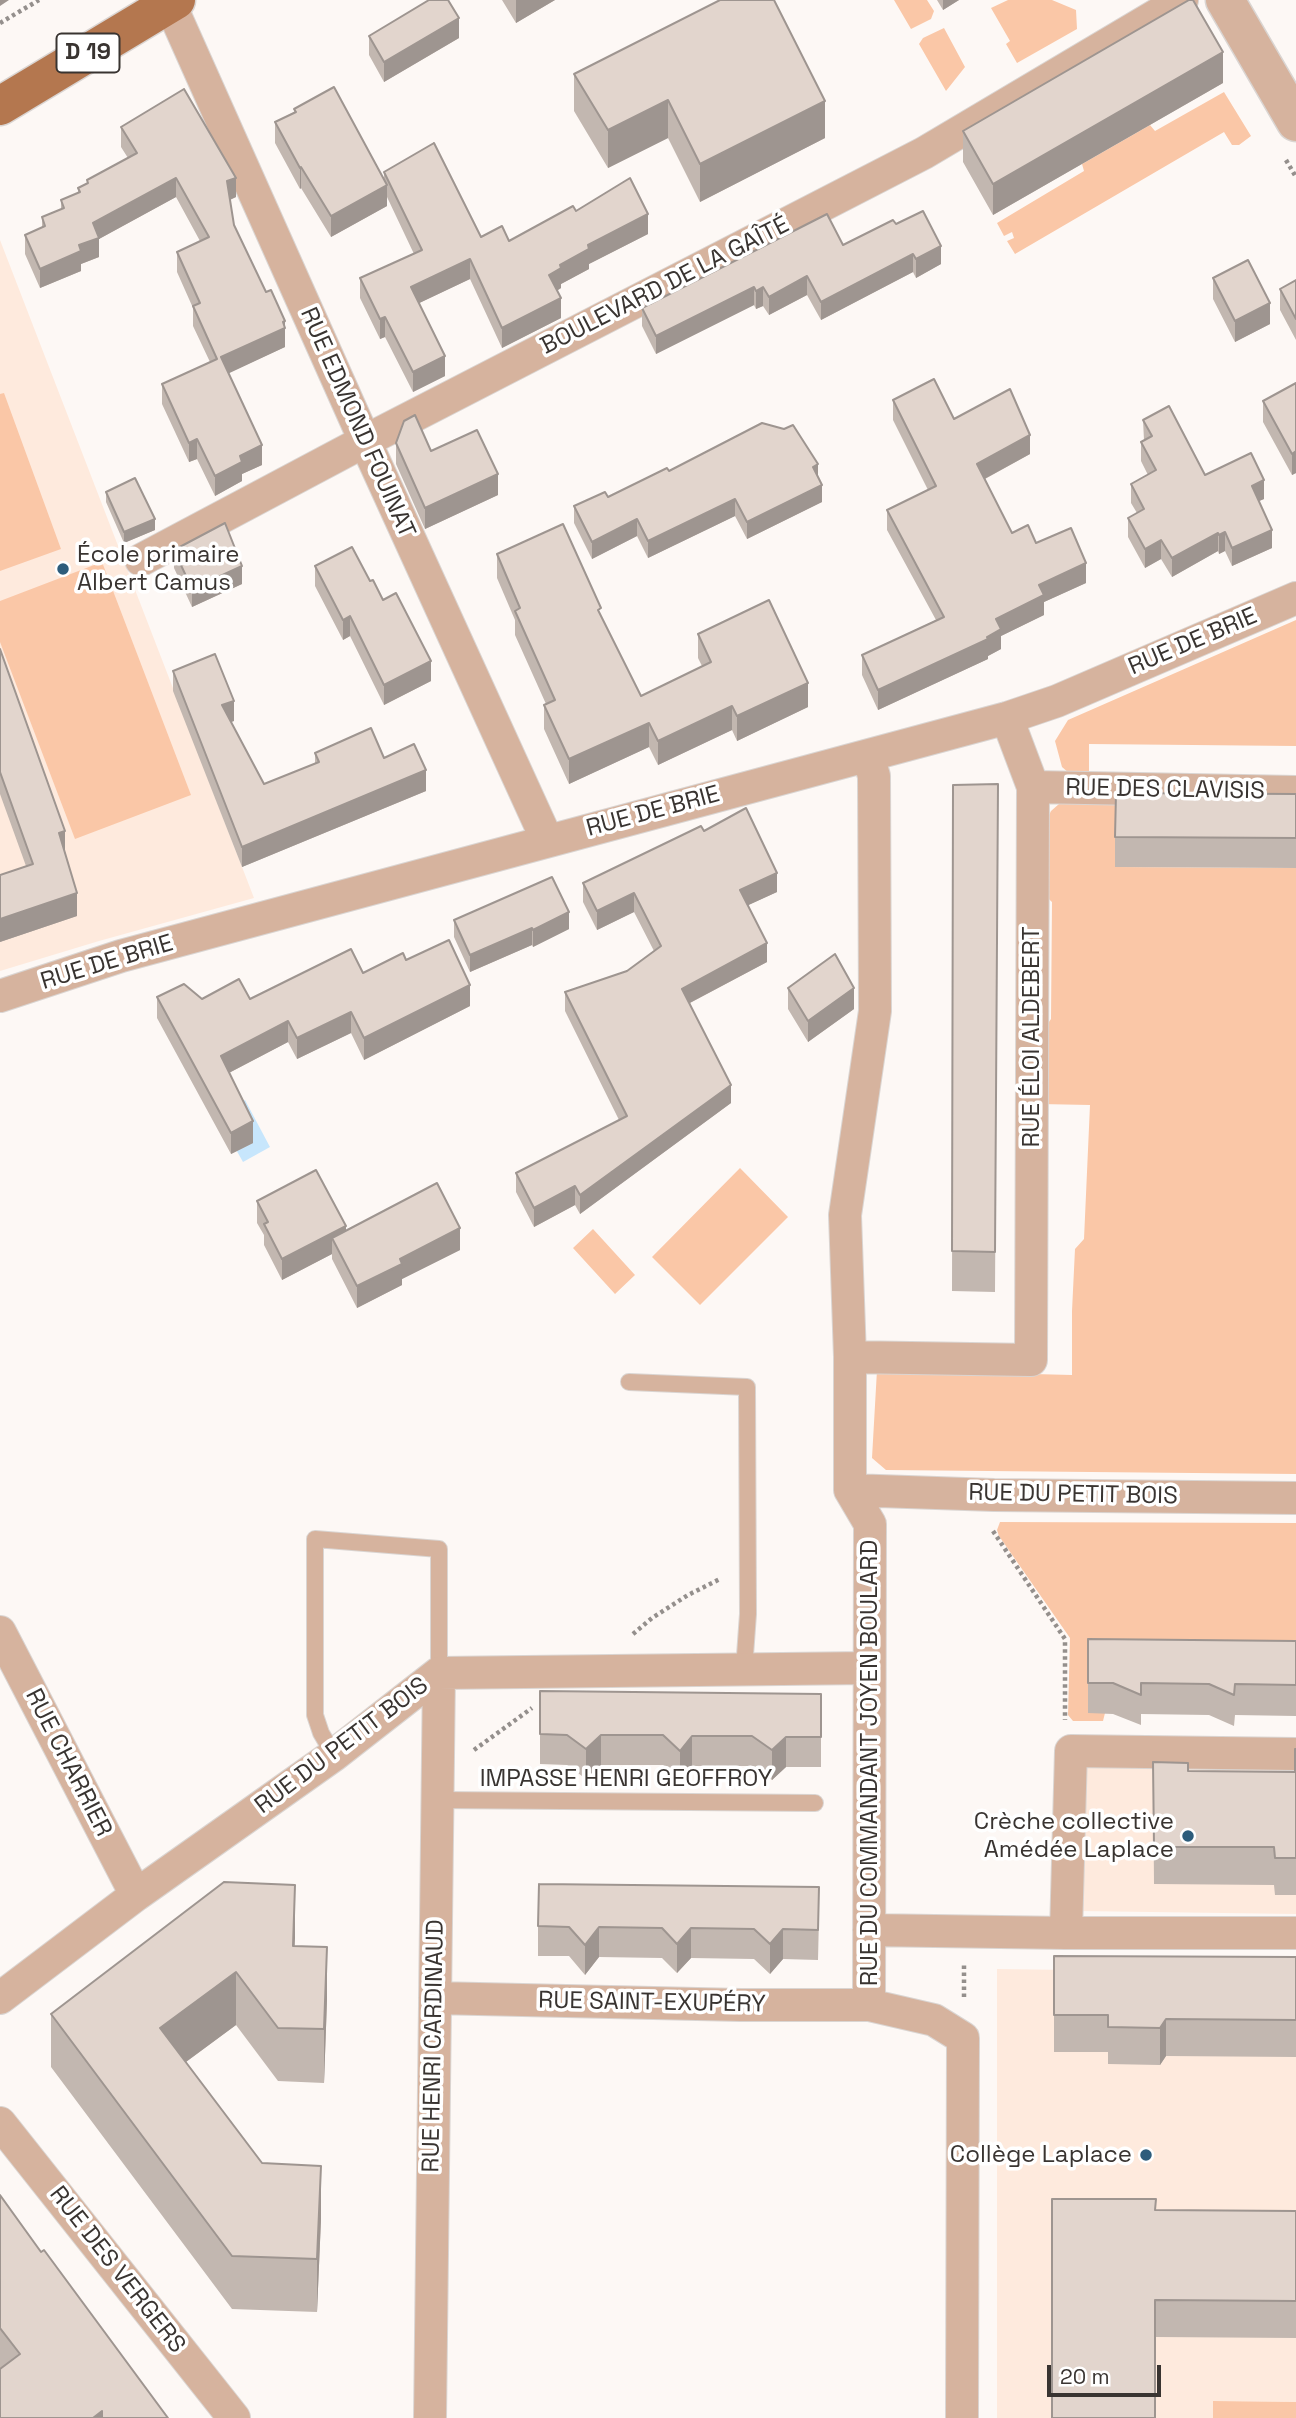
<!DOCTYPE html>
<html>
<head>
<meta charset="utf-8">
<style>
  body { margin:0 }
  #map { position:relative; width:1296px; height:2418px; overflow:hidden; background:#fdf8f5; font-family:"Space Grotesk",sans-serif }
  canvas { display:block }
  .scale { position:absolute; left:1047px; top:2365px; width:114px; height:32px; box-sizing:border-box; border:4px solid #393431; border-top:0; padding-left:9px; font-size:21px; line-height:24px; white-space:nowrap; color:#393431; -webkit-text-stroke:5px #fff; paint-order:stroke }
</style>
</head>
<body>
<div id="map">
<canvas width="1296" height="2418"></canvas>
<div class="scale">20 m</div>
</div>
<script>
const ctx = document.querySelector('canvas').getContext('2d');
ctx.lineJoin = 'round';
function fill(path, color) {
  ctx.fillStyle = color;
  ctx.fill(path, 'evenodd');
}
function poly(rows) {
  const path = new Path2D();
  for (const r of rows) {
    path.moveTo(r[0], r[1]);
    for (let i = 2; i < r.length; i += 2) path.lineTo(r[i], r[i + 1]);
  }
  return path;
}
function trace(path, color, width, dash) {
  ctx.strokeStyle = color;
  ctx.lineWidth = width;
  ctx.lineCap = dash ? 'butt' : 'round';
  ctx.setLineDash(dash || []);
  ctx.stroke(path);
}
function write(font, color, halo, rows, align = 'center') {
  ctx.font = font + ' "Space Grotesk",sans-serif';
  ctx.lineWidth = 7;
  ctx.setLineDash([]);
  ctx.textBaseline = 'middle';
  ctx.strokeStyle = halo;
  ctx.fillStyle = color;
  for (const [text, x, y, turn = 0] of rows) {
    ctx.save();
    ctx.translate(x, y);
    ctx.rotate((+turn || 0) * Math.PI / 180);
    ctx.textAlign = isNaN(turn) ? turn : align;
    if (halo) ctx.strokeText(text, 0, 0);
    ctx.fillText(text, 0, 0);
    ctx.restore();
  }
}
const built = poly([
  [0,240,254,898,99,941,0,971],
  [1083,1759,1296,1762,1296,1914,1078,1911],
  [997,1969,1296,1973,1296,2402,1214,2401,1213,2418,997,2418]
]);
const green = poly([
  [894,0,927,0,934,11,931,19,911,29],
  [1008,0,1052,0,1076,10,1077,29,1017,63,1006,44,1010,41,991,8],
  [944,28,965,67,946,91,919,44,923,38],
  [1224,92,1251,136,1239,145,1232,145,1224,132,1015,254,1007,241,1014,238,1012,232,1004,236,997,223,1084,171,1082,164,1150,125,1155,131],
  [4,393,61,549,0,571,0,394],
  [102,562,191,795,75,839,0,642,0,601],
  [1296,620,1296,746,1089,744,1089,774,1069,773,1062,767,1055,741,1068,720],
  [1059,804,1118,804,1116,867,1296,868,1296,1474,886,1470,872,1458,877,1370,1072,1375,1072,1311,1075,1249,1084,1239,1090,1105,1040,1104,1044,1029,1051,1019,1052,902,1041,892,1046,821,1051,811],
  [740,1168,788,1217,700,1305,652,1257],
  [593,1229,635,1275,615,1294,573,1248],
  [1000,1522,1296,1523,1296,1671,1105,1713,1103,1721,1073,1721,1068,1715,1070,1638,999,1536,997,1530],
  [1213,2401,1296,2402,1296,2418,1213,2418]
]);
const water = poly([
  [245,1100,270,1147,243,1162,217,1116]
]);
const path = poly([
  [0,23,39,0],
  [1286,160,1296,177],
  [993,1531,1065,1639,1065,1720],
  [633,1634,652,1618,688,1595,720,1579],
  [474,1750,532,1708],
  [964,1997,964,1964]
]);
const service = poly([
  [629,1382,747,1387,748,1614,744,1669],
  [334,1755,321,1733,315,1715,315,1539,439,1549,439,1673],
  [437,1800,815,1803]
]);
const minor = poly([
  [170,4,365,441,547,840],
  [141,560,365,441,924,153,1182,0],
  [868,756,874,776,875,1011,845,1215,850,1357,850,1490,870,1524,869,2005],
  [1033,787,1296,792],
  [0,996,121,956,1007,718,1057,701,1296,598],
  [850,1357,1031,1360,1033,787,1007,718],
  [850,1490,994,1495,1296,1498],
  [0,1632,136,1895],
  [869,1930,1066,1933,1296,1933],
  [1066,1933,1071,1751,1296,1754],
  [0,1998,136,1895,334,1755,439,1673,868,1668],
  [435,1998,741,2005,869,2005,934,2020,963,2038,962,2418],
  [0,2123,234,2418],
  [430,2418,439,1673]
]);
const tertiary = poly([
  [1225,0,1296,122]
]);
const primary = poly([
  [0,106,176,0]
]);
const wall = poly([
  [502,0,555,0,516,23],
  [937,0,959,0,943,10],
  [369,36,459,38,384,82,369,55],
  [574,74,825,138,700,202,668,138,608,168,574,111],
  [1223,83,993,215,963,162,963,131],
  [294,109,384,180,384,172,481,237,509,241,576,211,648,234,589,264,589,269,561,284,561,288,557,291,561,318,502,348,470,279,419,303,445,376,413,392,385,337,380,339,360,298,360,278,414,254,387,197,387,206,331,237,301,188,300,189,275,143,275,122,294,112],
  [121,127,236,197,230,200,234,225,266,292,285,321,285,347,228,373,262,465,242,474,242,481,215,496,197,459,189,462,162,404,162,384,210,362,193,326,193,308,177,272,177,252,200,241,176,197,99,239,99,257,81,264,81,271,40,288,25,254,25,235,42,227,42,217,61,209,61,200,78,193,78,188,87,183,87,180,128,158,121,147],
  [896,224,941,264,916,278,913,272,821,320,807,295,769,315,763,306,756,309,754,305,656,354,642,326,642,308,843,245],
  [1213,278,1270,324,1235,342,1213,299],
  [1296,280,1296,340,1280,310,1280,289],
  [1296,383,1296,473,1292,475,1263,422,1263,401],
  [893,400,954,419,1030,454,985,479,1012,533,1036,543,1086,583,1044,602,1044,615,1001,636,1001,649,988,656,988,659,878,710,862,675,862,655,936,620,887,530,887,510,928,490,893,420],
  [1143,420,1205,475,1264,499,1259,501,1272,548,1232,566,1225,551,1219,554,1218,551,1172,577,1161,559,1145,568,1128,537,1128,518,1137,513,1131,503,1131,484,1148,475,1141,461,1141,442,1144,440],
  [396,443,431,451,498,495,425,529,396,464],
  [669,471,818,478,822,502,747,539,735,516,648,558,637,536,592,559,574,523,574,506,608,497],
  [106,492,155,530,124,543,106,502],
  [174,550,242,584,192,607,174,568],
  [497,554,601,617,641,696,702,666,698,658,698,634,808,707,737,741,732,730,658,765,649,747,569,784,544,729,544,705,546,704,515,635,515,620,497,578],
  [315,566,370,581,383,600,431,681,384,705,350,636,343,640,315,586],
  [0,649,65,852,77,916,0,942,0,875,26,866,0,794],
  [173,671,234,721,231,722,264,784,315,764,315,753,384,758,426,791,242,867,173,691],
  [998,784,995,1292,952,1291,953,785],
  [1296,794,1296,868,1115,867,1115,837],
  [704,831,777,892,748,905,767,962,690,1003,731,1103,580,1214,575,1205,534,1227,516,1192,516,1173,619,1120,565,1011,565,992,627,971,654,951,634,912,597,930,583,902,583,883],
  [454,920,569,929,533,947,532,945,470,972,454,937],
  [406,960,470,1006,364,1060,351,1033,297,1059,288,1042,229,1073,253,1143,231,1154,157,1018,157,997,250,999,363,973],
  [788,988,854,1009,808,1042,788,1009],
  [257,1201,346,1231,460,1250,402,1279,402,1285,357,1308,332,1259,332,1254,282,1280,264,1245,264,1235,257,1223],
  [1088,1639,1296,1641,1296,1716,1235,1715,1234,1726,1209,1715,1141,1714,1141,1725,1113,1714,1088,1713],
  [540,1691,821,1694,821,1767,786,1767,772,1780,752,1766,692,1766,680,1781,663,1765,601,1765,586,1779,567,1765,540,1764],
  [1296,1749,1296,1895,1275,1895,1274,1885,1154,1884,1153,1762,1188,1771,1295,1772],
  [819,1917,818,1960,783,1959,770,1974,754,1959,691,1958,677,1973,662,1958,599,1957,585,1975,569,1956,538,1956,538,1926],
  [295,1946,327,2000,324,2083,278,2081,236,2025,186,2062,262,2163,321,2219,317,2312,232,2309,51,2067,51,2014],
  [1054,1956,1296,1957,1296,2057,1166,2056,1160,2065,1108,2064,1108,2052,1054,2052],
  [0,2195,41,2252,168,2418,0,2418],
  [1155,2210,1296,2211,1296,2338,1155,2337]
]);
const shadedWall = poly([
  [0,0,9,0,0,6],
  [516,0,555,0,516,23],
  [943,0,959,0,943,10],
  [459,18,459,38,384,82,384,62],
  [1223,52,1223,83,993,215,993,184],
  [668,100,668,138,608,168,608,130],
  [825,101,825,138,700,202,700,164],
  [301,167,301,188,300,189,300,168],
  [176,178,176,197,99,239,99,257,81,264,81,271,40,288,40,269,79,245,93,223],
  [236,178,236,197,227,201,227,181],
  [387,185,387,206,331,237,331,216],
  [648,214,648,234,589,264,589,269,561,284,561,288,549,295,549,275,560,265,588,245],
  [941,246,941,264,916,278,916,259],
  [913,254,913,272,821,320,821,302],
  [470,259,470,279,411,307,411,287],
  [807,276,807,295,769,315,769,297],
  [754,287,754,305,656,354,656,336],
  [763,287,763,306,756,309,756,291],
  [561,298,561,318,502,348,502,328],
  [1270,303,1270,324,1235,342,1235,321],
  [385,317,385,337,380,339,380,319],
  [285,321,285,347,221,377,221,357],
  [445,356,445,376,413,392,413,372],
  [1030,435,1030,454,977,483,977,464],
  [197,439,197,459,189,462,189,443],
  [262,445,262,465,242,474,242,481,215,496,215,476,240,456],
  [1296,451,1296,473,1292,475,1292,454],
  [818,464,818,481,813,467],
  [498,474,498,495,425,529,425,508],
  [1264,480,1264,499,1252,504,1252,486],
  [822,485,822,502,747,539,747,522],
  [735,499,735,516,648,558,648,541],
  [155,519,155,530,124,543,124,532],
  [637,519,637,536,592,559,592,542],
  [1272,530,1272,548,1232,566,1232,548],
  [1225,532,1225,551,1219,554,1219,535],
  [1218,533,1218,551,1172,577,1172,558],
  [1161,540,1161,559,1145,568,1145,549],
  [1086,563,1086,583,1044,602,1044,615,1001,636,1001,649,988,656,988,659,878,710,878,690,987,637,996,619,1039,585],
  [242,566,242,584,192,607,192,589],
  [350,616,350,636,343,640,343,620],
  [431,661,431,681,384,705,384,685],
  [808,683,808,707,737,741,737,716],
  [234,701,234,721,222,725,222,705],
  [732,706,732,730,658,765,658,741],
  [649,723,649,747,569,784,569,759],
  [426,770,426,791,242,867,242,847],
  [65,831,65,854,59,833],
  [777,873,777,892,740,909,740,890],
  [77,893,77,916,0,942,0,919],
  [634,893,634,912,597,930,597,911],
  [569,912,569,929,533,947,533,930],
  [532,928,532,945,470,972,470,955],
  [767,943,767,962,682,1007,682,989],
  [470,985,470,1006,364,1060,364,1038],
  [854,988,854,1009,808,1042,808,1021],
  [351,1012,351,1033,297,1059,297,1038],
  [288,1021,288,1042,221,1077,221,1056],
  [731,1085,731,1103,580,1214,580,1195],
  [253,1121,253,1143,231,1154,231,1133],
  [575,1186,575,1205,534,1227,534,1208],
  [346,1226,346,1247,332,1238,332,1254,282,1280,282,1259],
  [460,1228,460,1250,402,1279,402,1285,357,1308,357,1286,400,1259],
  [601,1735,601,1765,586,1779,586,1749],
  [692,1736,692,1766,680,1781,680,1751],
  [786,1737,786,1767,772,1780,772,1750],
  [295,1885,295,1938,293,1999,293,1946],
  [599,1927,599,1957,585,1975,585,1945],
  [691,1928,691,1958,677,1973,677,1944],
  [783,1929,783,1959,770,1974,770,1944],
  [327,1947,327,2000,324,2083,324,2029],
  [236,1972,236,2025,160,2081,160,2028],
  [1166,2019,1166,2056,1160,2065,1160,2028],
  [321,2166,321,2219,317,2312,317,2259],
  [102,2411,102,2418,93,2418]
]);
const building = poly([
  [429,0,448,0,459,18,384,62,369,36,429,0],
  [720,0,774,0,825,101,700,164,668,100,608,130,574,74,720,0],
  [1189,0,1193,0,1223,52,993,184,963,131,1189,0],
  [334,87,387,185,331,216,301,167,300,168,275,122,296,112,294,109,334,87],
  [184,89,236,178,227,181,234,225,266,292,271,290,285,321,283,322,285,328,221,357,262,445,240,456,242,462,215,476,197,439,189,443,162,384,217,359,193,306,200,303,177,252,209,237,176,178,93,223,99,238,79,245,81,251,40,269,25,235,45,226,42,217,64,208,61,200,80,192,78,188,88,183,87,180,137,153,121,127,184,89],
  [434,143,481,237,502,226,509,241,573,206,576,211,630,178,648,214,588,245,589,249,560,265,561,268,549,275,561,298,502,328,470,259,411,287,445,356,413,372,385,317,380,319,360,278,422,250,384,172,434,143],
  [923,211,941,246,916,259,913,254,821,302,807,276,769,297,763,287,756,291,754,287,656,336,642,308,827,214,843,245,893,220,896,224,923,211],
  [1248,260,1270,303,1235,321,1213,278,1248,260],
  [1296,280,1296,319,1280,289,1296,280],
  [934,379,954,419,1010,389,1030,435,977,464,1012,533,1028,525,1036,543,1071,528,1086,563,1039,585,1044,595,996,619,1001,629,987,637,988,639,878,690,862,655,944,617,887,510,936,486,893,400,934,379],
  [1296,383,1296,451,1292,454,1263,401,1296,383],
  [1169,406,1205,475,1251,453,1264,480,1252,486,1272,530,1232,548,1225,532,1219,535,1218,533,1172,558,1161,540,1145,549,1128,518,1144,509,1131,484,1156,470,1141,442,1152,436,1143,420,1169,406],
  [415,415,431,451,477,430,498,474,425,508,396,443,404,421,415,415],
  [762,423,784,429,793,425,818,464,813,467,822,485,747,522,735,499,648,541,637,519,592,542,574,506,605,492,608,497,667,468,669,471,762,423],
  [135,478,155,519,124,532,106,492,135,478],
  [225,523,242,566,192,589,174,550,225,523],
  [563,524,601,608,598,610,641,696,711,662,698,634,769,600,808,683,737,716,732,706,658,741,649,723,569,759,544,705,555,700,515,611,520,608,497,554,563,524],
  [352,547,370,581,373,580,383,600,396,593,431,661,384,685,350,616,343,620,315,566,352,547],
  [0,649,65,831,59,833,77,893,0,919,0,875,33,864,0,772,0,649],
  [215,654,234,701,222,705,264,784,319,762,315,753,371,728,384,758,414,744,426,770,242,847,173,671,215,654],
  [998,784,995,1252,952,1251,953,785,998,784],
  [1116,793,1296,794,1296,838,1115,837,1116,793],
  [746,808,777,873,740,890,767,943,682,989,731,1085,580,1195,575,1186,534,1208,516,1173,627,1116,565,992,627,971,661,946,634,893,597,911,583,883,701,826,704,831,746,808],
  [552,877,569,912,533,930,532,928,470,955,454,920,552,877],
  [449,940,470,985,364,1038,351,1012,297,1038,288,1021,221,1056,253,1121,231,1133,157,997,184,984,202,999,239,979,250,999,351,949,363,973,403,953,406,960,449,940],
  [835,954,854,988,808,1021,788,988,835,954],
  [316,1170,346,1226,282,1259,264,1224,268,1222,257,1201,316,1170],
  [437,1183,460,1228,400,1259,402,1264,357,1286,332,1238,437,1183],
  [1088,1639,1296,1641,1296,1685,1235,1684,1234,1695,1209,1684,1141,1683,1141,1695,1113,1683,1088,1683,1088,1639],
  [540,1691,821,1694,821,1737,786,1737,772,1750,752,1736,692,1736,680,1751,663,1735,601,1735,586,1749,567,1735,540,1734,540,1691],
  [1295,1749,1296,1749,1296,1858,1275,1858,1274,1847,1154,1847,1153,1762,1188,1763,1188,1771,1295,1772,1295,1749],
  [224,1882,295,1885,293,1946,327,1947,324,2029,278,2028,236,1972,160,2028,262,2163,321,2166,317,2259,232,2256,51,2014,224,1882],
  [539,1884,819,1887,818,1930,783,1929,770,1944,754,1929,691,1928,677,1944,662,1928,599,1927,585,1945,569,1927,538,1926,539,1884],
  [1054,1956,1296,1957,1296,2020,1166,2019,1160,2028,1108,2027,1108,2015,1054,2015,1054,1956],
  [0,2195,41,2252,44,2250,168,2418,102,2418,102,2411,93,2418,0,2418,0,2369,20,2354,0,2328,0,2195],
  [1052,2199,1156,2199,1155,2210,1296,2211,1296,2301,1155,2300,1155,2418,1052,2418,1052,2199]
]);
const markers = [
  [63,569,7,"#2d5c7b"],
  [1188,1836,7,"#2d5c7b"],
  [1146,2155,7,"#2d5c7b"]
];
const shields = [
  [88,53,63]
];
const shieldNames = [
  ["D 19",88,53]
];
const streetNames = [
  ["BOULEVARD DE LA GAÎTÉ",665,286,-27],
  ["RUE EDMOND FOUINAT",357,423,66],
  ["RUE DE BRIE",1193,642,-23],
  ["RUE DES CLAVISIS",1165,790,1],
  ["RUE DE BRIE",653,812,-15],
  ["RUE DE BRIE",107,963,-17],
  ["RUE ÉLOI ALDEBERT",1032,1037,-90],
  ["RUE DU PETIT BOIS",1073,1495,1],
  ["RUE DU PETIT BOIS",342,1746,-37],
  ["RUE CHARRIER",68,1763,63],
  ["RUE DU COMMANDANT JOYEN BOULARD",870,1763,-90],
  ["IMPASSE HENRI GEOFFROY",626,1779],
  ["RUE SAINT-EXUPÉRY",652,2003,1],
  ["RUE HENRI CARDINAUD",434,2046,-89],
  ["RUE DES VERGERS",117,2270,52]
];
const poiNames = [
  ["École primaire",77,555,"left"],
  ["Albert Camus",77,583,"left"],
  ["Crèche collective",1174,1822],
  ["Amédée Laplace",1174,1850],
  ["Collège Laplace",1132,2155]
];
fill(built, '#feeadd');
fill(green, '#fac7a7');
fill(water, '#c7e6fc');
trace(service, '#dad5d2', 18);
trace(minor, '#dad5d2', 34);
trace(tertiary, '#dad5d2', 41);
trace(primary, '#dad5d2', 41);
trace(path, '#948f8c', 4.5, [3.5, 3.5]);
trace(service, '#d6b39e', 16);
trace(minor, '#d6b39e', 32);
trace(tertiary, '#d6b39e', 38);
trace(primary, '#b4774f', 38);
fill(wall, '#c2b7b0');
fill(shadedWall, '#9e9590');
fill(building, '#e2d5cd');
trace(building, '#9e9590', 2);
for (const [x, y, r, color] of markers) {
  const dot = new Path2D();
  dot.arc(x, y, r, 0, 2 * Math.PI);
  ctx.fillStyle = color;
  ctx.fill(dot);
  trace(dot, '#fff', 2.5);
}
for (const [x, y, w] of shields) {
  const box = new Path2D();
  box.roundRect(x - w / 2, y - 19.5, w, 39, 5);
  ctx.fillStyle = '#fff';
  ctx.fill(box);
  trace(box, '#393431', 2);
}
write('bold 23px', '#393431', null, shieldNames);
write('24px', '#393431', '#fff', streetNames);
write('24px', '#393431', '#fff', poiNames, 'right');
</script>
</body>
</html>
